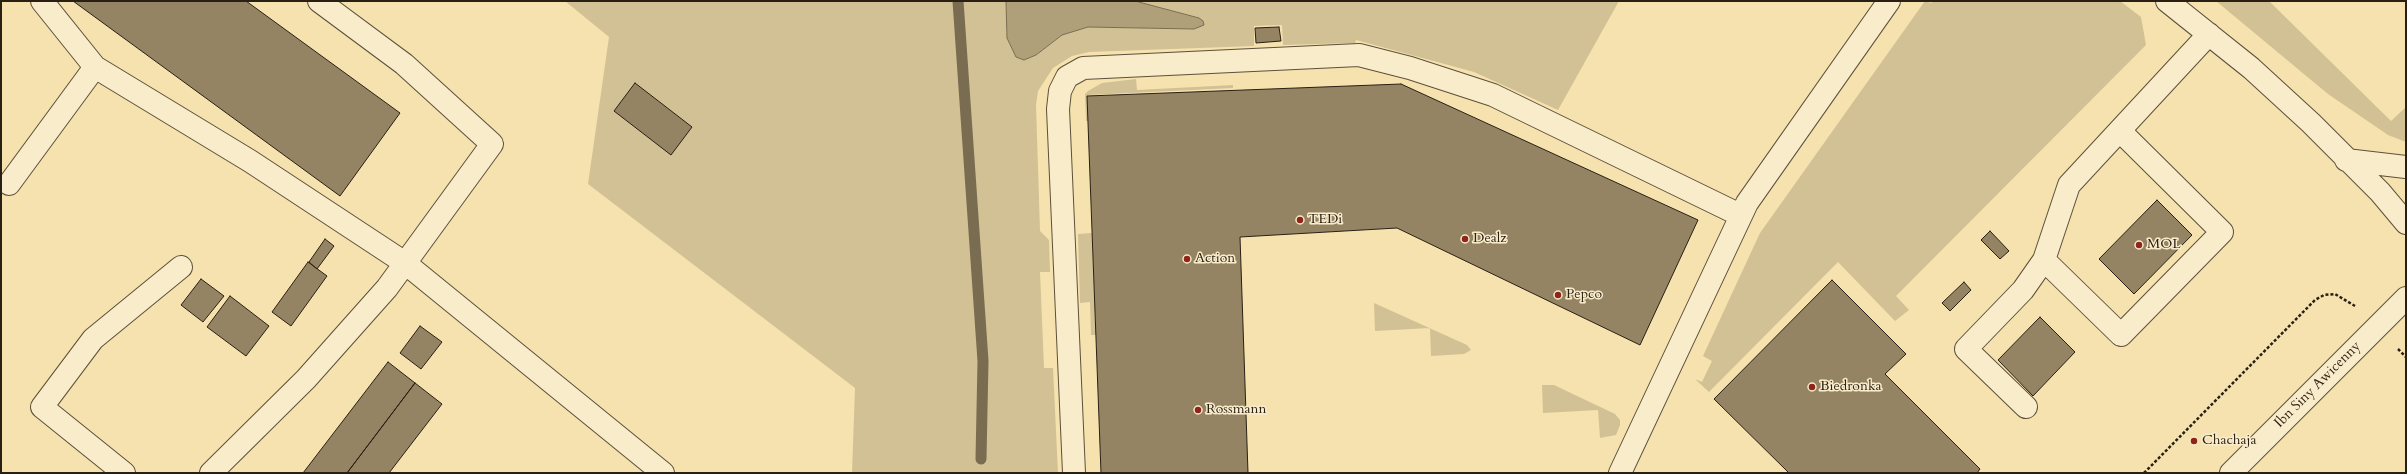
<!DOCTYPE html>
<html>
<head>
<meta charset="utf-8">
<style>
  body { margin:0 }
  #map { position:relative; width:2407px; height:474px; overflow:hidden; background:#f5e2af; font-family:Cardo,serif }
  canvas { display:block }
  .frame { position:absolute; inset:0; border:2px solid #2a1f13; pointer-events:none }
</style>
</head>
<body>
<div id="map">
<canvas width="2407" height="474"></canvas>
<div class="frame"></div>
</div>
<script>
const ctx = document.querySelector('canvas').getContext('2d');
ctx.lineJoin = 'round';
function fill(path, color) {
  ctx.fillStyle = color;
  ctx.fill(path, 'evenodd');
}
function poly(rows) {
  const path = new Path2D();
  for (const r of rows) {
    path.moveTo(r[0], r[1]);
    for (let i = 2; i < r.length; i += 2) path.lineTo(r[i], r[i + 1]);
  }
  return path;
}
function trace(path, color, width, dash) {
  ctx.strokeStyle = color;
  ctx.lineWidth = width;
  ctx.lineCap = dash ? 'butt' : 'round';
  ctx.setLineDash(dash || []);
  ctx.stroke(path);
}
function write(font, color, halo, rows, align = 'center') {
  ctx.font = font + ' Cardo,serif';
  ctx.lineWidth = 3;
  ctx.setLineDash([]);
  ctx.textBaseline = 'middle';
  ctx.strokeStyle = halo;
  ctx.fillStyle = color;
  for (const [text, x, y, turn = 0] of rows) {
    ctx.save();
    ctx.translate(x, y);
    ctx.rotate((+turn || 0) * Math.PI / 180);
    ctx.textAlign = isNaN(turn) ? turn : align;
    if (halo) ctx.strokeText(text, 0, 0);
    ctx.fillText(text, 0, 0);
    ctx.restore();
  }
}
const green = poly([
  [565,1,1006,1,1007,38,1016,57,1024,60,1036,55,1062,35,1088,27,1194,29,1199,18,1135,1,1619,1,1558,110,1474,72,1356,40,1355,43,1283,45,1282,25,1254,26,1254,46,1089,52,1072,56,1053,68,1038,91,1036,105,1040,231,1049,240,1050,272,1040,272,1044,368,1053,368,1058,473,852,473,855,388,588,184,609,37],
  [1925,1,1931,3,1933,1,2120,1,2141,17,2146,45,1896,296,1909,310,1895,321,1838,262,1709,392,1695,379,1702,382,1712,361,1703,356,1760,233],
  [2216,1,2269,1,2391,121,2406,107,2406,142,2388,135,2328,94],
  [1136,79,1137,90,1233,85,1233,88,1088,95,1089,121,1086,121,1085,94,1088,91,1102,83],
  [1092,233,1096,335,1091,335,1090,302,1080,303,1078,234],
  [1374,303,1467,345,1471,350,1464,354,1431,356,1430,328,1375,331],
  [1542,385,1554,385,1615,414,1620,420,1620,425,1616,435,1600,438,1598,410,1543,413]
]);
const water = poly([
  [1006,1,1135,1,1199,18,1203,21,1204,25,1194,29,1088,27,1062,35,1036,55,1024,60,1016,57,1007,38,1006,1]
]);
const stream = poly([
  [958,1,983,361,981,459]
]);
const building = poly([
  [73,1,246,1,400,113,340,196,73,1],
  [1279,27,1281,41,1256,43,1255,28,1279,27],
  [635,83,692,127,671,155,614,111,635,83],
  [1401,84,1698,220,1640,345,1397,228,1240,237,1248,473,1101,473,1087,96,1401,84],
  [2157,200,2192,235,2134,294,2099,259,2157,200],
  [1990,231,2009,251,2000,259,1981,240,1990,231],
  [325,239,334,246,317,269,309,262,325,239],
  [308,262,327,276,291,326,272,312,308,262],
  [201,279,224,296,203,322,181,305,201,279],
  [1832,280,1906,354,1885,374,1980,469,1977,473,1789,473,1714,399,1832,280],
  [1964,282,1971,290,1950,311,1942,303,1964,282],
  [230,296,269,326,246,356,207,327,230,296],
  [2040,317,2075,352,2033,396,1998,360,2040,317],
  [420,326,442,342,421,369,400,353,420,326],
  [388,362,415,383,347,473,303,473,388,362],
  [415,383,442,404,389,473,347,473,415,383]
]);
const path = poly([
  [2398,349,2406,357],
  [2333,472,2333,473],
  [2144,473,2315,300,2324,295,2335,294,2355,306]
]);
const minor = poly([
  [42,1,95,67],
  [2167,1,2251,68,2311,123,2380,192,2406,223],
  [2120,131,2222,232,2121,335,2044,260,2069,185,2209,34],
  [2346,160,2406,167],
  [9,184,95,67,250,161,405,263,663,473],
  [2026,407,1966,349,2023,290,2044,260],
  [124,473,42,407,93,339,181,267],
  [211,473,306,379,387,288,492,144,404,64,319,1],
  [1074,473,1058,109,1060,91,1067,77,1083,68,1359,55,1410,68,1493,95,1740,215],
  [1620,473,1747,203,1889,1],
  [2231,473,2406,298]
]);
const markers = [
  [1300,220,4,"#8f2418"],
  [1465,239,4,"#8f2418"],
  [2139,245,4,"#8f2418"],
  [1187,259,4,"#8f2418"],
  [1558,295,4,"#8f2418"],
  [1812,387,4,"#8f2418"],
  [1198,410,4,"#8f2418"],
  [2194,441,4,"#8f2418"]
];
const poiNames = [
  ["TEDi",1308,220],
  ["Dealz",1473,239],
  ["MOL",2147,245],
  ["Action",1195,259],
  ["Pepco",1566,295],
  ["Biedronka",1820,387],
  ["Rossmann",1206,410],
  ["Chachaja",2202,441]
];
const streetNames = [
  ["Ibn Siny Awicenny",2318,385,-45]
];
fill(green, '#d2c194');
fill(water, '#b0a07a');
trace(water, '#7a6c51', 1);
trace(stream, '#7a6c51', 11);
fill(building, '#948464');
trace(building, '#2a1f13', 1);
trace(minor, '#5d503a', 24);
trace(path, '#2a1f13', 2.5, [3, 2]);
trace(minor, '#f8eccb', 22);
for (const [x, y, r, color] of markers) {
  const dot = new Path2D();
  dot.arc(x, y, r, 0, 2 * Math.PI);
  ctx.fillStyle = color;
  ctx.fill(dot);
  trace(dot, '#f8eccb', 1.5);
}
write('14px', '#2a1f13', '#f8eccb', poiNames, 'left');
write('14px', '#2a1f13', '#f8eccb', streetNames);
</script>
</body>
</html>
